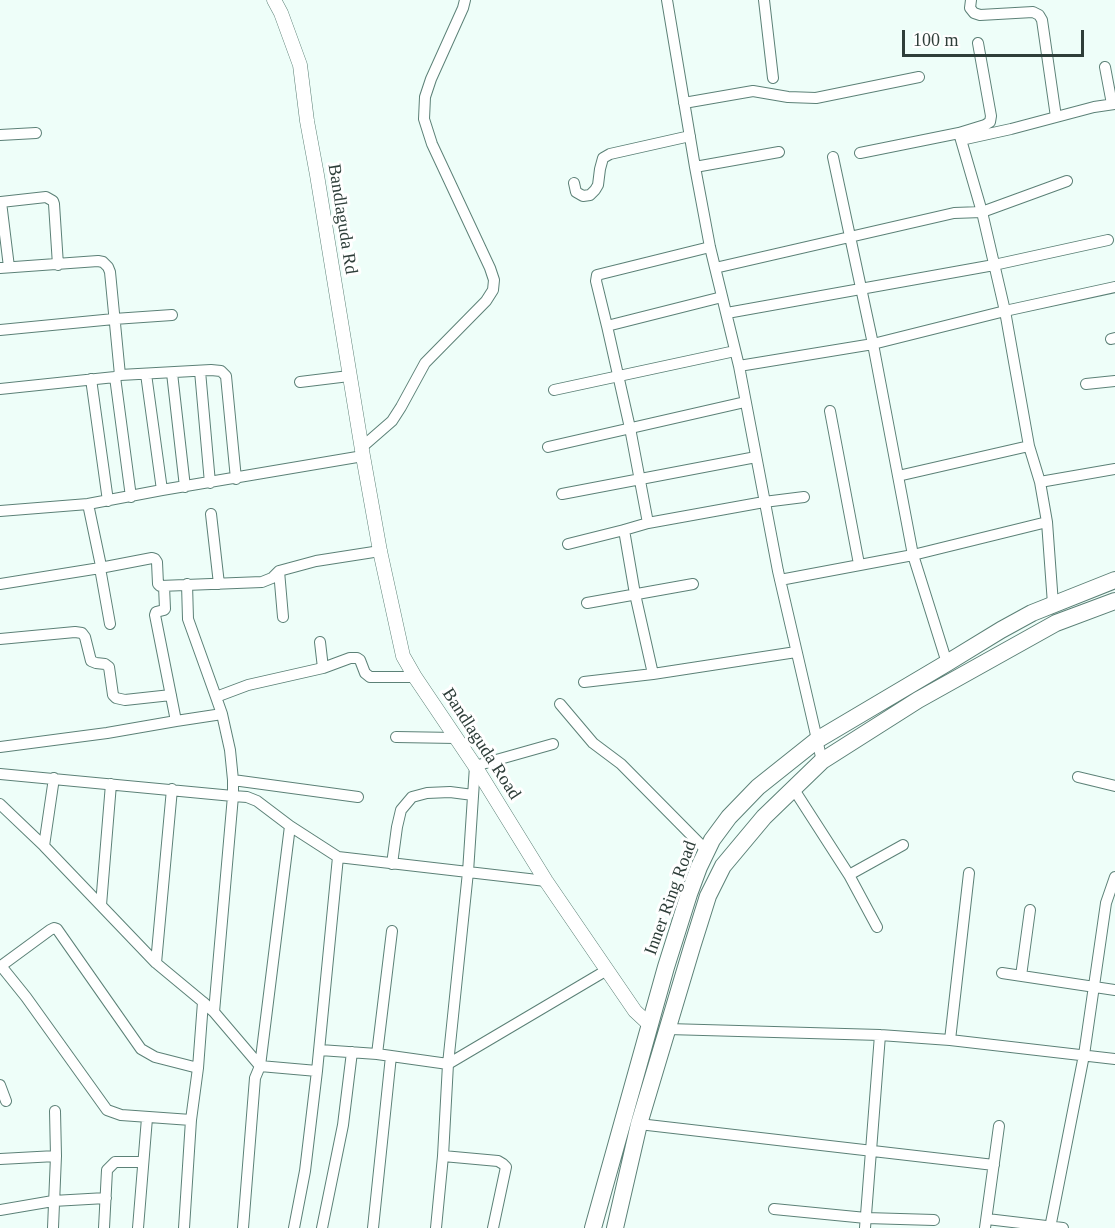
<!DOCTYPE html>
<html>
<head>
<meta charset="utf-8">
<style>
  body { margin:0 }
  #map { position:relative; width:1115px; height:1228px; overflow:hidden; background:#eefef9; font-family:"Times New Roman",serif }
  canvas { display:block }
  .scale { position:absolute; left:902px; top:30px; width:182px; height:27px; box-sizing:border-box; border:3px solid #2e3e39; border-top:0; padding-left:8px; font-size:18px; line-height:21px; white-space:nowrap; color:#2e3e39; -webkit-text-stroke:4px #fff; paint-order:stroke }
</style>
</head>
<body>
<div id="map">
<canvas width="1115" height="1228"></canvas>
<div class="scale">100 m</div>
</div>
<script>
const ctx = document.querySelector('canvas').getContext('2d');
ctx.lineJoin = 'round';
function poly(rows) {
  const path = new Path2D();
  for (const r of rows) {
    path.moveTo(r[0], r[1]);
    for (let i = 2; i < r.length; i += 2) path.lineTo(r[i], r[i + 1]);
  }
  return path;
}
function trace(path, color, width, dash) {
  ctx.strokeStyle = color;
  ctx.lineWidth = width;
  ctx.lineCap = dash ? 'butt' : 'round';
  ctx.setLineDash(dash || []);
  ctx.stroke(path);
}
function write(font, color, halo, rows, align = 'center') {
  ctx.font = font + ' "Times New Roman",serif';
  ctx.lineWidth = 6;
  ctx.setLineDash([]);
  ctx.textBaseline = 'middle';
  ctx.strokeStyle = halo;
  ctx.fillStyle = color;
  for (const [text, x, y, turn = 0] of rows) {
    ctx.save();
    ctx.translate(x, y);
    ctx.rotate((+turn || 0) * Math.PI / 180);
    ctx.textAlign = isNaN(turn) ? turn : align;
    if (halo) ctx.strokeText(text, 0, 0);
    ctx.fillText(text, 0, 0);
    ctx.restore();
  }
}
const minor = poly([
  [667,0,695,167,710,247,739,366,778,571,822,761],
  [764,0,773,78],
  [971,0,970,8,974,13,980,15,1033,12,1039,15,1042,20,1056,117],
  [978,43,991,116,990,122,985,125,959,133,982,212,1005,311,1029,446,1040,482,1047,522,1053,604],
  [1105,67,1112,104],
  [684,103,753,91,788,97,816,98,919,77],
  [0,135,36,133],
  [961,140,1011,129,1094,107,1115,104],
  [860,153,959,133],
  [833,157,873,344,913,555,947,663],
  [695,167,779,152],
  [574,183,576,192,583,196,590,195,595,190,598,185,600,169,603,158,610,154,690,136],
  [710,247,597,275,596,281,607,326,722,297],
  [9,267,1,202,46,197,53,201,54,204,58,265],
  [0,268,98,261,103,262,108,267,110,272,120,375],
  [715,268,954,213,982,212,1067,181],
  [727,313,994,265,1108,240],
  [607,326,630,428,648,523],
  [0,330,114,319,172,315],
  [1111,339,1115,338],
  [739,366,873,344,1005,311,1115,287],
  [200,371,210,483],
  [172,373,185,487],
  [146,374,162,490],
  [115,377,131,497],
  [91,379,108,501],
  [300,382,349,376],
  [1086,384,1115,381],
  [0,389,115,377,120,375,211,370,221,371,226,376,236,479],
  [554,390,735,351],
  [830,411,859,564],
  [548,447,745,402],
  [361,448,392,421,401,407,425,363,486,301,493,290,494,280,490,268,432,144,424,119,425,97,431,79,463,8,465,0],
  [898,476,1029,446],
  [1040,482,1115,469],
  [562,494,756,457],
  [88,504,101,566,100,568,110,624],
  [0,511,88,504,162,490,363,456],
  [211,514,219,584],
  [624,530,635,594,653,674],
  [568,544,624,530,648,523,764,502,804,497],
  [279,571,316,561,380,551],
  [780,580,913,555,1047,522],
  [0,584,100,568,152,558,155,559,157,562,158,584,160,586,262,582,272,578,279,571,283,617],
  [187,584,188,619,216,697],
  [164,586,165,609,164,610,156,612,155,615,176,721,222,714,216,697,248,685,323,668,350,658,357,658,360,660,365,673,370,677,415,677],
  [587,603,693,584],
  [0,639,75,632,82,633,85,637,91,661,96,663,105,664,109,667,113,695,116,698,125,700,171,695],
  [320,642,323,668],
  [584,682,653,674,796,652],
  [560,704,593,743,621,764,707,851],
  [222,714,230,750,233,780,233,796,247,797,257,801,290,826,338,857,546,881],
  [396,737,456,738],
  [0,747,107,733,176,721],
  [0,774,233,796,214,1012],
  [1078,777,1115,786],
  [233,780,358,797],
  [793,788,849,875,877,927],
  [0,804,44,846,156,963,203,1002,214,1012,260,1066,317,1071],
  [44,846,54,778],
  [392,864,397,827,401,810,412,797,427,793,450,792,473,795],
  [849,875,903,845],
  [101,905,111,784],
  [156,963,172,789],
  [1002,973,1115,990],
  [1021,976,1030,910],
  [668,1029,880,1035,950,1040,1115,1059],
  [950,1040,969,873],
  [320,1050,377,1054,448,1064,607,970],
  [377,1054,392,931],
  [0,1085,6,1101],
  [191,1120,121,1115,107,1110,26,997,1,966,50,930,54,928,57,929,141,1049,155,1057,198,1068],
  [639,1124,994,1165],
  [443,1156,498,1161,503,1164,506,1167,493,1228],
  [0,1159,56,1156],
  [774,1209,866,1218,934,1220],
  [0,1210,53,1201,106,1198],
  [987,1219,1063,1228],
  [53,1228,56,1156,55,1111],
  [104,1228,107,1170,115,1162,143,1162],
  [138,1228,147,1118],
  [184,1228,191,1120,198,1068,203,1002],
  [243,1228,255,1078,260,1066,290,826],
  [294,1228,305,1171,317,1071,338,857],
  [322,1228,343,1125,352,1052],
  [373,1228,391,1056],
  [436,1228,443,1156,448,1064,468,872,475,766,553,744],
  [865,1228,880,1035],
  [985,1228,999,1126],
  [1050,1228,1084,1055,1106,903,1115,877]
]);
const tertiary = poly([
  [274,0,281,13,300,65,307,121,317,175,363,456,380,551,403,656,415,677,475,766,546,881,635,1011,650,1025]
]);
const trunk = poly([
  [593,1228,666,967,689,894,699,867,712,840,729,817,758,787,817,740,947,663,1001,630,1032,613,1115,580],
  [615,1228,639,1124,692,947,708,896,723,866,764,817,822,761,918,700,1056,623,1115,601]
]);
const streetNames = [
  ["Bandlaguda Rd",342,219,81],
  ["Bandlaguda Road",481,744,57],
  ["Inner Ring Road",671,898,-70]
];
trace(minor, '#5c8177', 12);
trace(tertiary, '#5c8177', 15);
trace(trunk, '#5c8177', 18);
trace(minor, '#fff', 10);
trace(tertiary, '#fff', 14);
trace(trunk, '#fff', 16);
write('18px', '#2e3e39', '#fff', streetNames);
</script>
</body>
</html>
